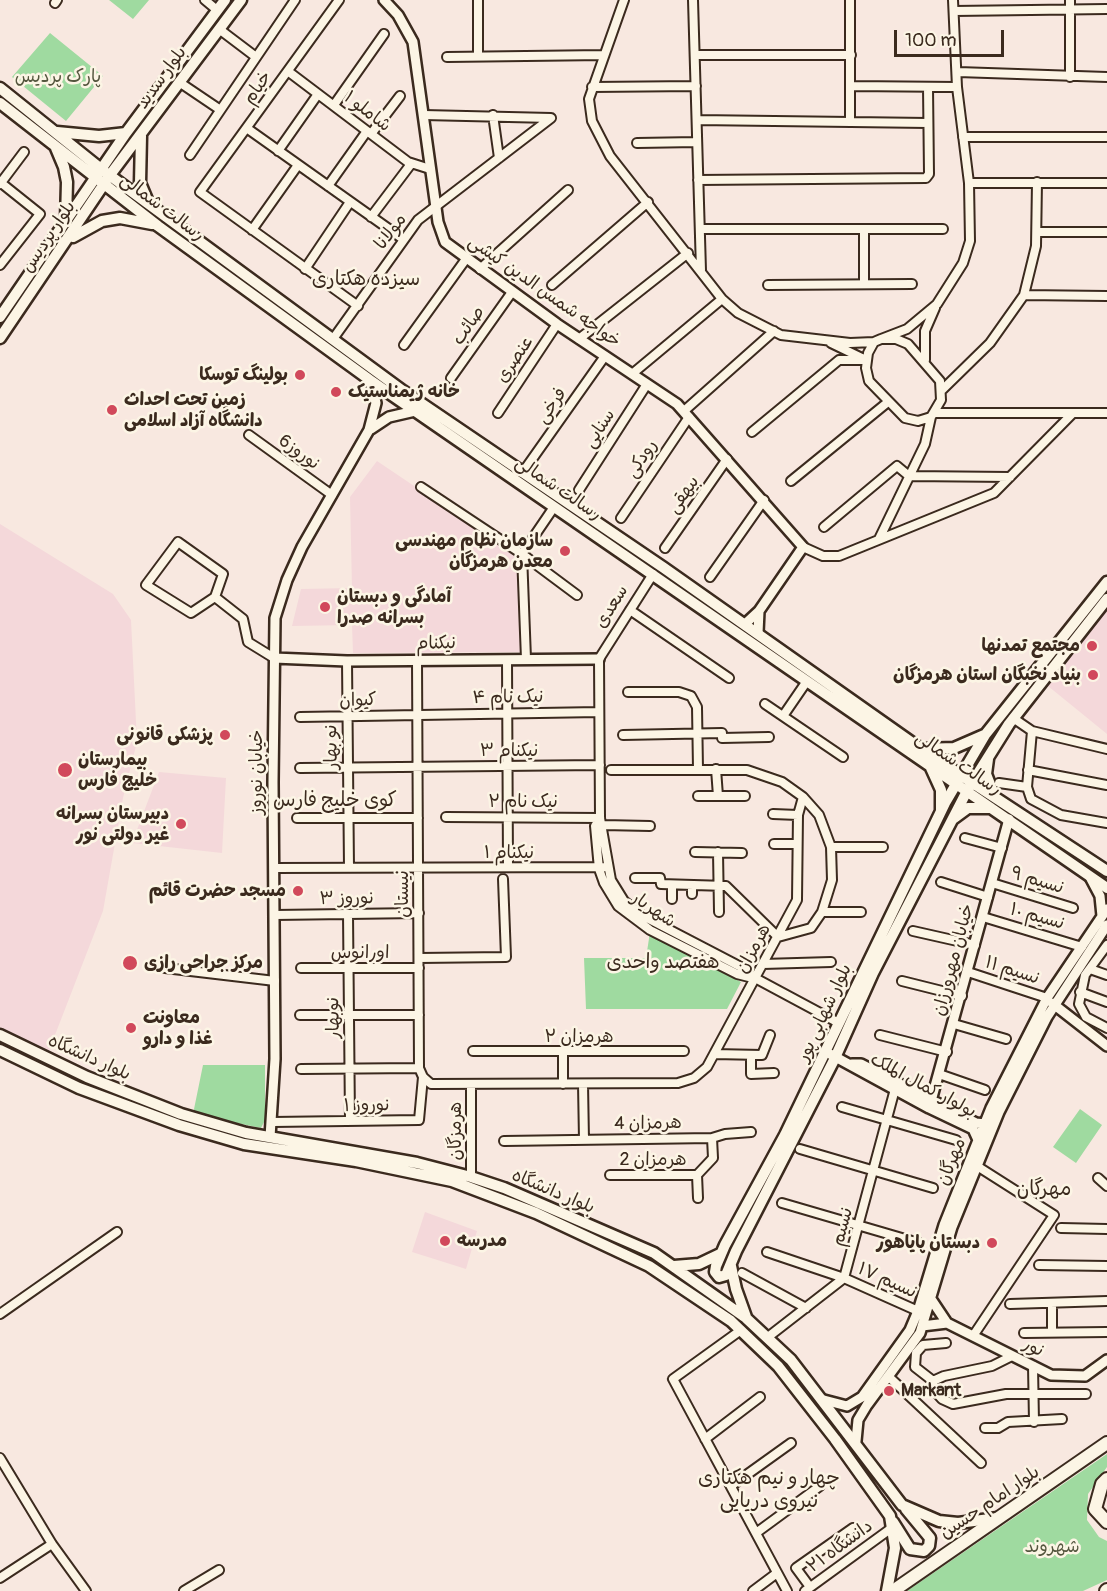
<!DOCTYPE html>
<html>
<head>
<meta charset="utf-8">
<style>
  body { margin:0 }
  #map { position:relative; width:1107px; height:1591px; overflow:hidden; background:#f8e8e0; font-family:Pangolin,sans-serif }
  canvas { display:block }
  .scale { position:absolute; left:894px; top:30px; width:110px; height:27px; box-sizing:border-box; border:3px solid #3b2a1e; border-top:0; padding-left:8px; font-size:18px; line-height:21px; white-space:nowrap; color:#3b2a1e; -webkit-text-stroke:4px #fcf5e5; paint-order:stroke }
</style>
</head>
<body>
<div id="map">
<canvas width="1107" height="1591"></canvas>
<div class="scale">100 m</div>
</div>
<script>
const ctx = document.querySelector('canvas').getContext('2d');
ctx.lineJoin = 'round';
function fill(path, color) {
  ctx.fillStyle = color;
  ctx.fill(path, 'evenodd');
}
function poly(rows) {
  const path = new Path2D();
  for (const r of rows) {
    path.moveTo(r[0], r[1]);
    for (let i = 2; i < r.length; i += 2) path.lineTo(r[i], r[i + 1]);
  }
  return path;
}
function trace(path, color, width, dash) {
  ctx.strokeStyle = color;
  ctx.lineWidth = width;
  ctx.lineCap = dash ? 'butt' : 'round';
  ctx.setLineDash(dash || []);
  ctx.stroke(path);
}
function write(font, color, halo, rows, align = 'center') {
  ctx.font = font + ' Pangolin,"Playpen Sans Arabic",sans-serif';
  ctx.lineWidth = 5;
  ctx.setLineDash([]);
  ctx.textBaseline = 'middle';
  ctx.strokeStyle = halo;
  ctx.fillStyle = color;
  for (const [text, x, y, turn = 0] of rows) {
    ctx.save();
    ctx.translate(x, y);
    ctx.rotate((+turn || 0) * Math.PI / 180);
    ctx.textAlign = isNaN(turn) ? turn : align;
    if (halo) ctx.strokeText(text, 0, 0);
    ctx.fillText(text, 0, 0);
    ctx.restore();
  }
}
const built = poly([
  [377,461,521,558,520,652,353,653,352,625,292,626,301,589,352,588,350,497],
  [0,524,113,594,131,620,137,742,123,798,103,911,48,1053,0,1027],
  [1107,607,1107,734,1048,686],
  [159,772,226,778,222,853,132,843],
  [425,1212,477,1231,466,1269,412,1252]
]);
const green = poly([
  [109,0,149,0,133,19],
  [50,33,103,76,66,121,12,77],
  [650,932,741,982,727,1009,586,1009,584,958,646,958],
  [203,1065,265,1065,265,1120,261,1128,193,1114],
  [1080,1109,1102,1125,1076,1163,1053,1147],
  [1107,1454,1107,1467,1088,1494,1087,1520,1099,1537,1107,1541,1107,1580,1083,1591,907,1591]
]);
const minor = poly([
  [205,0,217,10],
  [339,0,200,192,358,306],
  [478,0,478,56],
  [624,0,589,99,592,121,610,156,722,299,738,313,781,335,850,343,874,342],
  [693,0,701,270],
  [55,3,57,0],
  [954,11,1107,9],
  [219,29,256,57],
  [695,55,851,55],
  [447,57,604,55],
  [289,72,408,162,430,169],
  [958,72,1107,77],
  [1070,77,1070,0],
  [179,82,219,109],
  [851,86,957,87],
  [592,87,696,86],
  [334,105,384,34],
  [493,115,499,158],
  [697,120,928,123],
  [850,122,850,0],
  [248,129,403,239],
  [371,134,400,96],
  [963,137,1107,137],
  [637,143,697,142],
  [278,151,318,94],
  [190,155,295,0],
  [698,180,926,178,929,174,928,87],
  [0,182,40,214,0,265],
  [969,183,1107,183],
  [0,184,24,152],
  [328,186,367,131],
  [371,217,411,164],
  [700,229,943,229],
  [252,230,298,165],
  [1037,232,1107,232],
  [305,269,350,202],
  [480,269,568,190],
  [864,284,864,229],
  [552,285,648,202],
  [768,285,912,284],
  [1024,295,1107,296],
  [333,339,418,220,551,118,424,115],
  [579,339,688,253],
  [881,339,907,329,937,304,963,263,970,241,969,183,957,87,953,0],
  [881,339,896,339,908,344,940,381,941,400,931,417,918,421,905,418,869,381,866,368,868,353,874,342,881,339],
  [831,343,864,359],
  [404,345,466,259],
  [925,360,925,331,935,308],
  [632,374,722,299],
  [451,378,512,292],
  [942,390,990,343,1024,295,1036,246,1037,182],
  [684,411,774,331],
  [498,413,557,324],
  [935,413,1073,413],
  [752,432,839,360,866,360],
  [249,435,332,495],
  [523,472,605,356],
  [791,481,888,402],
  [421,487,522,554,577,595],
  [579,490,647,384],
  [621,518,689,417],
  [824,527,897,466,909,476,1010,477],
  [879,539,925,444,931,417],
  [178,542,223,574,215,597,191,613,146,585,178,542],
  [803,547,823,556,839,556,994,493,1073,413,1107,413],
  [665,548,727,459],
  [653,574,599,659,600,818,611,880,624,901,643,916,741,967,755,978,837,1022],
  [710,577,764,500],
  [215,597,243,619,248,642,274,658],
  [630,610,729,678],
  [526,659,522,554,554,507],
  [417,660,419,1068,423,1077,431,1084,678,1083,694,1078,707,1067,797,900,798,815,803,797,782,782,747,770,611,770],
  [507,660,508,867],
  [347,661,349,868],
  [628,692,679,692,691,696,697,707,698,769],
  [765,704,843,757],
  [783,716,807,681],
  [300,717,599,712],
  [1013,718,1032,731,1107,749],
  [1032,731,1027,787,1031,799,1061,815,1107,823],
  [623,735,722,733,722,738,769,737],
  [300,768,600,765],
  [716,769,718,796],
  [1028,770,1107,785],
  [999,783,1027,787],
  [698,796,745,796],
  [773,814,798,815],
  [446,817,600,818],
  [297,818,418,818],
  [600,818,595,826,599,869,604,883,618,906,650,930,737,974,753,978],
  [603,825,650,826],
  [965,838,1002,848],
  [774,844,797,844],
  [831,847,883,847],
  [695,852,742,853],
  [718,852,719,912],
  [274,868,607,867],
  [635,878,660,878,661,884,726,886,778,937,811,928,822,912,832,880,831,847,819,815,803,797],
  [941,882,988,897],
  [992,883,1073,908],
  [672,885,672,899],
  [692,885,692,894],
  [822,912,861,912],
  [348,914,350,1121],
  [275,915,419,913],
  [983,917,1082,947],
  [913,931,975,945],
  [1107,945,1085,975,1079,1004,1086,1017,1107,1028],
  [419,958,506,957,503,879],
  [763,964,831,962],
  [165,968,275,981],
  [301,968,419,968],
  [1090,969,1107,975],
  [968,972,1047,998],
  [902,981,962,996],
  [1080,992,1107,1002],
  [300,1015,419,1015],
  [954,1024,1006,1039],
  [880,1035,947,1052],
  [473,1051,684,1051],
  [714,1054,762,1055,770,1035],
  [751,1055,751,1074,774,1073],
  [301,1069,419,1068],
  [939,1074,985,1090],
  [471,1084,471,1177],
  [563,1084,563,1052],
  [583,1084,584,1140],
  [842,1107,956,1140],
  [273,1122,419,1120,423,1077],
  [504,1141,712,1138,725,1134,751,1132],
  [800,1149,933,1188],
  [610,1175,697,1175],
  [1098,1178,1107,1186],
  [698,1198,697,1175,713,1158,712,1138],
  [782,1203,919,1243],
  [1061,1228,1107,1229],
  [767,1252,844,1278,918,1311],
  [1039,1265,1107,1266],
  [742,1273,806,1308],
  [1010,1304,1107,1301],
  [1052,1304,1052,1332],
  [0,1314,117,1232],
  [741,1330,673,1379,787,1591],
  [1024,1333,1107,1332],
  [973,1336,1054,1215,977,1166],
  [768,1337,844,1278,895,1089],
  [946,1343,923,1345,916,1353,915,1367,933,1381,933,1389,942,1399,953,1404,1006,1394,1086,1394],
  [1033,1366,1034,1422],
  [889,1377,981,1463],
  [933,1381,944,1376,992,1366,1012,1356],
  [985,1428,998,1428,1008,1422,1062,1419],
  [705,1439,760,1397],
  [0,1458,52,1544,86,1591],
  [731,1486,791,1443],
  [756,1533,820,1486],
  [0,1578,52,1544],
  [810,1587,796,1568,853,1528],
  [184,1591,219,1570],
  [753,1591,777,1573],
  [805,1591,893,1527]
]);
const tertiary = poly([
  [384,0,398,15,413,42,438,222,445,242,557,324,677,404,803,547,759,611,745,624],
  [371,429,389,417,415,411],
  [758,633,759,611],
  [274,658,347,661,599,659],
  [1091,879,1100,896,1102,916],
  [1052,1003,1107,1046],
  [830,1054,929,1108,973,1129,978,1140],
  [852,1064,861,1064,976,1123,985,1124],
  [929,1108,1009,819],
  [270,1137,275,1059,273,782,275,618,287,580,302,547,369,430,376,403,370,380],
  [947,1323,1051,1375,1085,1376,1107,1360],
  [922,1326,947,1323,931,1299],
  [824,1400,847,1406,862,1397,910,1330,918,1311,944,1225,991,1108,1047,998,1107,909],
  [856,1441,858,1420,867,1405,920,1333,952,1227,999,1112,1047,1017,1107,925]
]);
const secondary = poly([
  [0,88,101,169,403,391,664,568,921,749,1107,871],
  [0,103,158,226,370,380,1107,888],
  [57,132,99,136,126,133],
  [141,136,140,183,148,202],
  [56,148,64,167,67,182,66,220],
  [73,237,102,221,120,218,152,224],
  [0,317,126,133,225,0],
  [0,338,110,175,241,0],
  [1107,582,985,735,945,803,785,1135,725,1245,716,1266,715,1272,719,1277,726,1275,736,1251,834,1060,873,973,967,791,1009,724,1107,599],
  [922,749,954,748,984,735],
  [988,759,986,774,993,792],
  [931,768,941,790,941,810],
  [953,819,968,808,991,808],
  [0,1035,87,1077,181,1114,246,1133,417,1163,471,1177,504,1188,654,1253,746,1318,791,1360,902,1505,939,1521,958,1523,998,1518],
  [0,1050,79,1088,179,1125,244,1144,356,1161,452,1181,536,1213,649,1266,731,1321,778,1366,835,1439,890,1516,895,1548,887,1591],
  [674,1266,699,1264,720,1254],
  [731,1266,736,1289,746,1317],
  [893,1522,910,1549,924,1551,929,1546,930,1538,906,1509]
]);
const primary = poly([
  [1107,1479,1102,1484,1095,1509,1107,1522],
  [893,1591,1107,1443],
  [1106,1591,1107,1590]
]);
const markers = [
  [300,375,6,"#d1495b"],
  [336,392,6,"#d1495b"],
  [112,410,6,"#d1495b"],
  [565,551,6,"#d1495b"],
  [325,607,6,"#d1495b"],
  [1092,646,6,"#d1495b"],
  [1093,675,6,"#d1495b"],
  [225,735,6,"#d1495b"],
  [65,770,8,"#d1495b"],
  [181,824,6,"#d1495b"],
  [298,891,6,"#d1495b"],
  [130,963,8,"#d1495b"],
  [131,1028,6,"#d1495b"],
  [445,1241,6,"#d1495b"],
  [992,1243,6,"#d1495b"],
  [889,1391,6,"#d1495b"]
];
const parkNames = [
  ["پارک پردیس",58,77],
  ["شهروند",1052,1547]
];
const streetNames = [
  ["بلوار سدید",162,78,-54],
  ["خیام",258,88,-55],
  ["شاملو ۱",367,112,38],
  ["رسالت شمالی",162,208,37],
  ["مولانا",391,232,-53],
  ["بلوار پردیس",49,237,-56],
  ["خواجه شمس الدين كيشی",544,292,35],
  ["صائب",469,326,-55],
  ["عنصری",515,360,-56],
  ["فرخی",552,406,-55],
  ["سنایی",600,429,-57],
  ["نوروز6",299,453,36],
  ["رودکی",642,459,-56],
  ["رسالت شمالی",558,489,34],
  ["بیهقی",684,495,-55],
  ["سعدی",612,607,-58],
  ["نیکنام",436,644,-1],
  ["نیک نام ۴",508,698,-1],
  ["کیوان",358,701,-2],
  ["نو بهار",332,747,-91],
  ["نیکنام ۳",509,751],
  ["رسالت شمالی",958,764,34],
  ["خیابان نوروز",257,772,-90],
  ["نیک نام ۲",523,802],
  ["نیکنام ۱",509,853],
  ["نسیم ۹",1037,881,17],
  ["نیستان",403,894,-90],
  ["نوروز ۳",347,899,-1],
  ["شهریار",653,910,34],
  ["نسیم ۱۰",1037,917,16],
  ["هرمزان",754,949,-62],
  ["اورانوس",360,953],
  ["خیابان مهرورزان",954,960,-75],
  ["نسیم ۱۱",1012,971,18],
  ["بلوار شهابی پور",825,1013,-65],
  ["نوبهار",334,1018,-91],
  ["هرمزان ۲",579,1037],
  ["بلوار دانشگاه",89,1058,24],
  ["بولوار کمال الملک",923,1086,28],
  ["نوروز ۱",367,1106,-1],
  ["هرمزان 4",648,1124,-1],
  ["هرمزگان",456,1131,-90],
  ["هرمزان 2",653,1160],
  ["مهرگان",952,1162,-68],
  ["بلوار دانشگاه",553,1192,23],
  ["نسیم",843,1227,-75],
  ["نسیم ۱۷",887,1281,24],
  ["نور",1033,1348,26],
  ["بلوار امام حسین",990,1503,-34],
  ["دانشگاه ۲۱",840,1547,-36]
];
const poiNames = [
  ["بولینگ توسکا",288,375],
  ["خانه ژیمناستیک",348,392,"left"],
  ["زمین تحت احداث",124,400,"left"],
  ["دانشگاه آزاد اسلامی",124,421,"left"],
  ["سازمان نظام مهندسی",553,541],
  ["معدن هرمزگان",553,562],
  ["آمادگی و دبستان",337,597,"left"],
  ["بسرانه صدرا",337,618,"left"],
  ["مجتمع تمدنها",1080,646],
  ["بنیاد نخبگان استان هرمزگان",1081,675],
  ["پزشکی قانونی",213,735],
  ["بیمارستان",78,760,"left"],
  ["خلیج فارس",78,781,"left"],
  ["دبیرستان بسرانه",169,814],
  ["غیر دولتی نور",169,835],
  ["مسجد حضرت قائم",286,891],
  ["مرکز جراحی رازی",144,963,"left"],
  ["معاونت",143,1018,"left"],
  ["غذا و دارو",143,1039,"left"],
  ["مدرسه",457,1241,"left"],
  ["دبستان پایاهور",980,1243],
  ["Markant",901,1391,"left"]
];
const neighbourhoodNames = [
  ["سیزده هکتاری",366,280],
  ["کوی خلیج فارس",335,801],
  ["هفتصد واحدی",663,963],
  ["مهرگان",1044,1190],
  ["چهار و نیم هکتاری",769,1479],
  ["نیروی دریایی",769,1502]
];
fill(built, '#f4d8da');
fill(green, '#9fdaa0');
trace(minor, '#3b2a1e', 12);
trace(tertiary, '#3b2a1e', 14);
trace(secondary, '#3b2a1e', 15);
trace(primary, '#3b2a1e', 16);
trace(minor, '#fcf5e5', 8);
trace(tertiary, '#fcf5e5', 9);
trace(secondary, '#fcf5e5', 10);
trace(primary, '#fcf5e5', 12);
for (const [x, y, r, color] of markers) {
  const dot = new Path2D();
  dot.arc(x, y, r, 0, 2 * Math.PI);
  ctx.fillStyle = color;
  ctx.fill(dot);
  trace(dot, '#fcf5e5', 2);
}
write('18px', '#54563e', '#fcf5e5', parkNames);
write('18px', '#3b2a1e', '#fcf5e5', streetNames);
write('bold 18px', '#3b2a1e', '#fcf5e5', poiNames, 'right');
write('20px', '#3b2a1e', '#fcf5e5', neighbourhoodNames);
</script>
</body>
</html>
